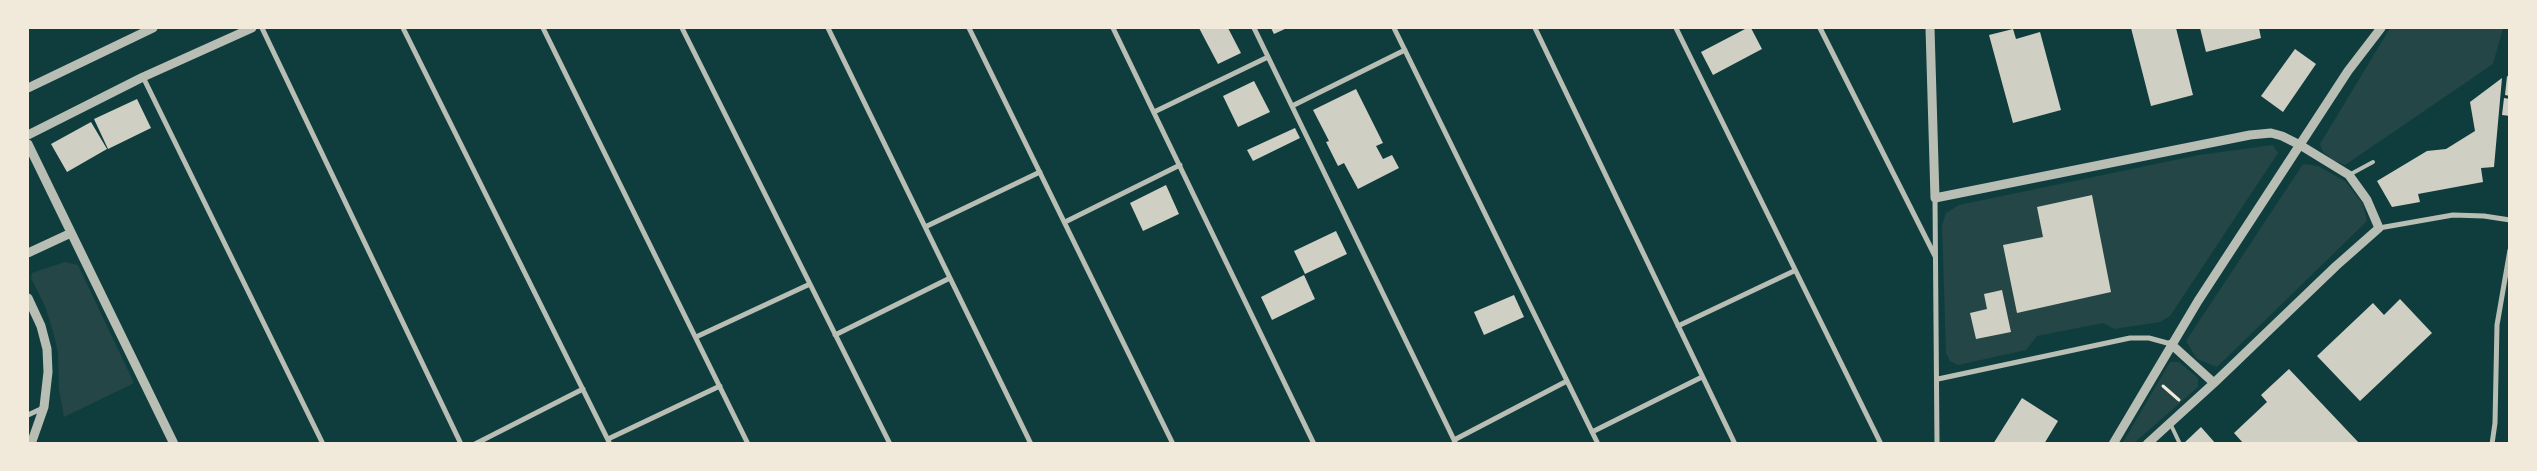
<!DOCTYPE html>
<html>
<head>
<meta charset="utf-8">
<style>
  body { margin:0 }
  #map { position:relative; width:2537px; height:471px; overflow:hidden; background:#0f3d3e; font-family:Ubuntu,sans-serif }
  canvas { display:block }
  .frame { position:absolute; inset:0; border:29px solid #f1e9da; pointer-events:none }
</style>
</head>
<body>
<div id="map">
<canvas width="2537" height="471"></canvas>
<div class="frame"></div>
</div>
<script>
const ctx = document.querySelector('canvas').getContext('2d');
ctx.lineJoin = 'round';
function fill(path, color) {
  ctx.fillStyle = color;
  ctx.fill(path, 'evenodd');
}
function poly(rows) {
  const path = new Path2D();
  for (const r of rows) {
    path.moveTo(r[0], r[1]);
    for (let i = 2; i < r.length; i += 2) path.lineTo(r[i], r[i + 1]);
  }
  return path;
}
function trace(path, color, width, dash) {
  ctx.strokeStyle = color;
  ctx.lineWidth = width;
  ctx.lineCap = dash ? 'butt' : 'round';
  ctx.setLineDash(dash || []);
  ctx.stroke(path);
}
const green = poly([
  [2390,28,2503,28,2493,64,2345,165,2334,161,2323,152,2320,144],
  [2273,145,2278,153,2170,316,2160,322,2114,329,2103,323,2037,336,2026,350,1958,365,1950,361,1946,353,1942,226,1946,213,1959,205,2199,155],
  [2303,164,2318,166,2345,181,2363,204,2367,221,2217,367,2197,359,2186,341],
  [65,262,78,265,134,383,64,417,59,389,58,353,54,335,45,306,31,278,32,273],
  [2170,362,2179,362,2198,378,2198,387,2134,443,2122,444]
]);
const building = poly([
  [1199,28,1228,28,1241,53,1218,64],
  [1271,28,1287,28,1274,34],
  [1747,28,1751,28,1762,49,1713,75,1701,52],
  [2131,28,2176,28,2193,95,2151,106],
  [2200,28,2259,28,2261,38,2206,52],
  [2013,29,2016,39,2040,32,2061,110,2013,123,1989,35],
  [2295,49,2316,64,2283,112,2261,96],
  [2507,76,2510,77,2510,96,2505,95],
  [2502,78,2494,167,2481,168,2483,182,2418,194,2420,202,2392,207,2377,181,2427,151,2446,149,2475,131,2470,102],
  [1254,81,1270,112,1238,127,1223,96],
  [1356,89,1383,143,1376,146,1383,159,1392,155,1399,168,1358,189,1344,163,1338,166,1326,142,1329,141,1313,110],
  [2504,98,2510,99,2510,116,2502,115],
  [137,99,151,128,108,149,94,119],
  [91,122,107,149,67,172,51,144],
  [1295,128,1300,138,1253,161,1247,150],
  [1166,185,1179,214,1143,231,1130,203],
  [2092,195,2111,292,2017,313,2003,245,2043,237,2037,207],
  [1336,231,1347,254,1305,274,1294,251],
  [1304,275,1315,299,1272,320,1261,297],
  [2002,290,2011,332,1976,339,1970,313,1987,309,1984,294],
  [1514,295,1524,317,1484,335,1474,312],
  [2400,299,2432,333,2360,401,2317,356,2373,303,2384,315],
  [2289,369,2360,444,2244,444,2234,433,2267,402,2261,395],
  [2022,398,2058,421,2044,444,1993,444],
  [2201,427,2216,444,2183,444]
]);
const path = poly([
  [2163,386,2179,400]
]);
const service = poly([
  [2349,175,2373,162],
  [2170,423,2180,444]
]);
const minor = poly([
  [262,28,461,444],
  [403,28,610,444],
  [543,28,748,444],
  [682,28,890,444],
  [828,28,1031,444],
  [969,28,1173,444],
  [1113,28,1314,444],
  [1254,28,1456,444],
  [1394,28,1598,444],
  [1535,28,1735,444],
  [1676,28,1881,444],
  [1820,28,1935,256],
  [143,77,323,444],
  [1292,106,1405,50],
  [1154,112,1268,57],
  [1935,198,1937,444],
  [1065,222,1180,165],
  [925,227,1040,172],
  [2379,228,2453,215,2484,216,2510,220],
  [1678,326,1794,271],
  [835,335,950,278],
  [696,337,810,284],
  [1938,379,2130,338,2149,338,2171,344],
  [28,415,43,408],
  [1592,432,1702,377],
  [608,439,720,386],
  [1454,440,1567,381],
  [475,444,583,389],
  [2492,444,2495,423,2497,325,2510,250]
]);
const tertiary = poly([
  [1930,28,1935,198,2250,135,2271,133,2282,136,2300,145,2349,175,2367,200,2379,228,2336,266,2214,383,2147,444],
  [28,88,153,28],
  [28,135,143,77,252,28],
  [28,144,174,444],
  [28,253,71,233],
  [28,298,41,326,47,349,48,372,44,407,31,444],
  [2171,344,2214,383],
  [2113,444,2198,301,2348,71,2381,28]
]);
fill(green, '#244646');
fill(building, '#cfcfc3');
trace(path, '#f1e9da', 3);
trace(service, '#b8beb3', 4);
trace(minor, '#b8beb3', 5);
trace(tertiary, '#b8beb3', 9);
</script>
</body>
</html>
